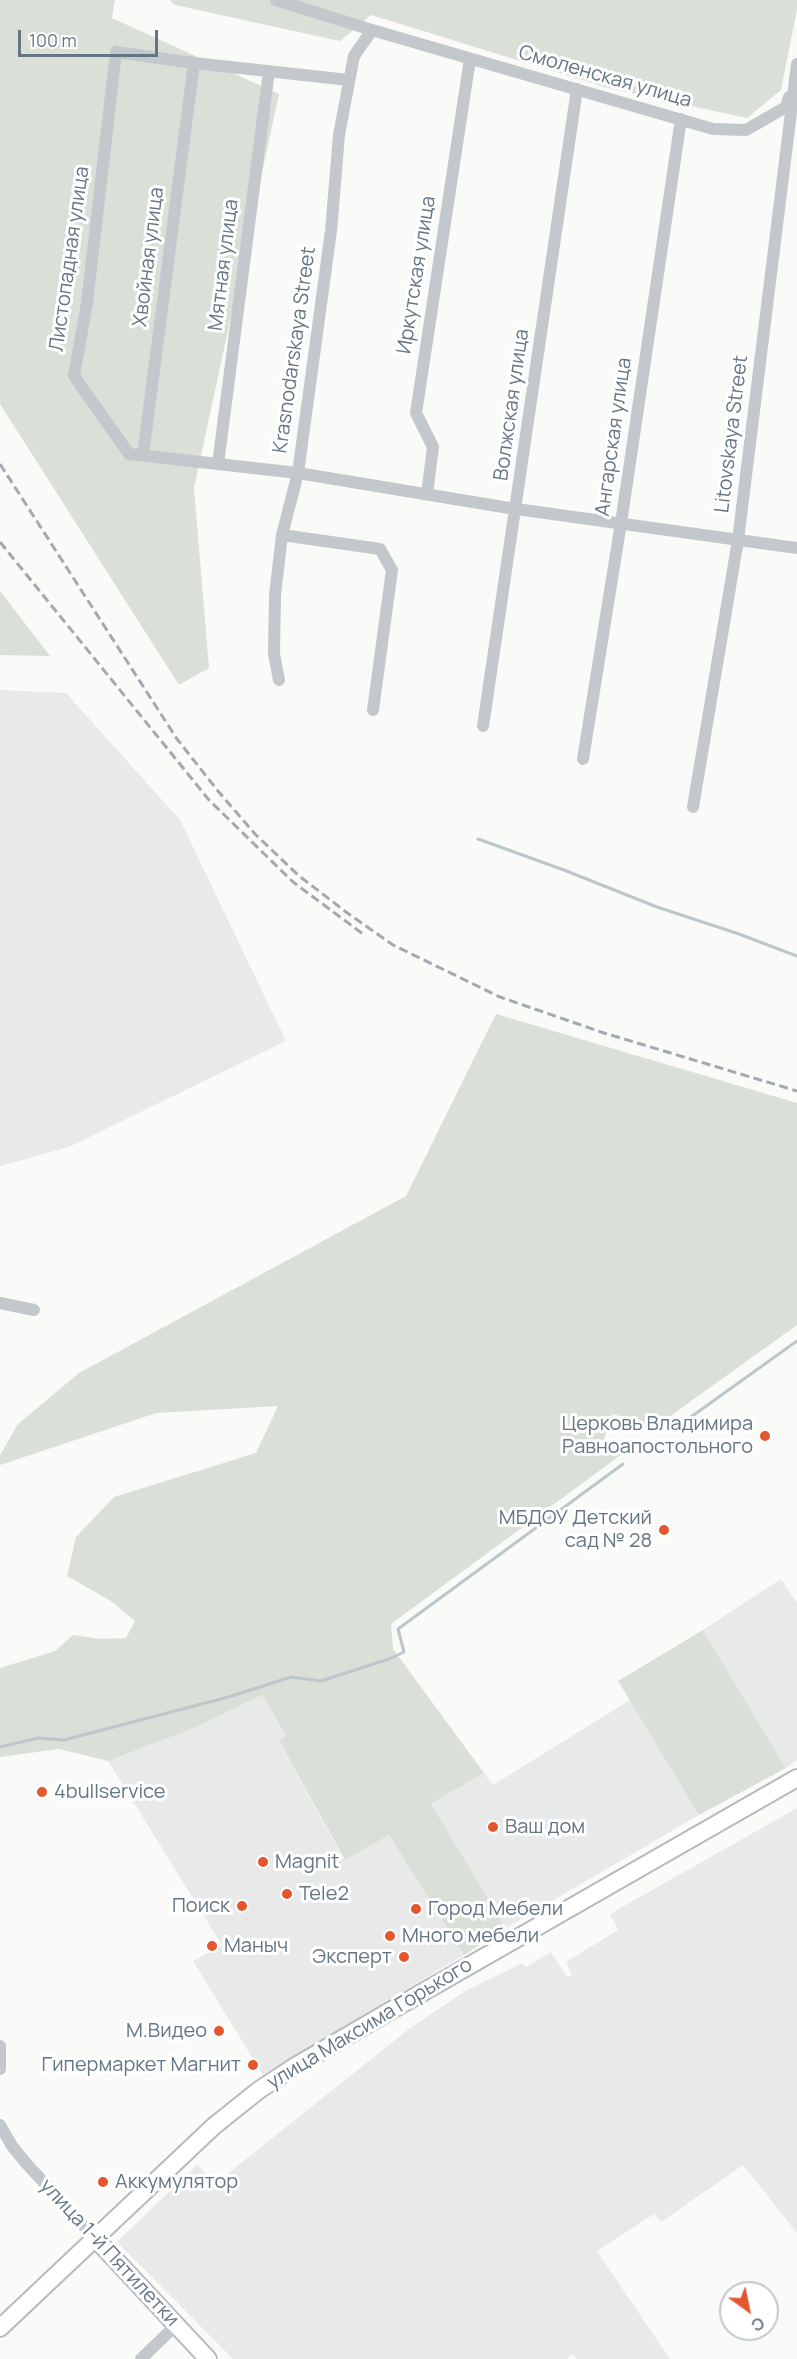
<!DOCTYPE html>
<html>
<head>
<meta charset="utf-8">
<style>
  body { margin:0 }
  #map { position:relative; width:797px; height:2359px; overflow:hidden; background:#fafaf8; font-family:Manrope,sans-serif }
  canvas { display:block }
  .north { position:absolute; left:719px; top:2281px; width:60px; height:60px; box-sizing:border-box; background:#fff; border:2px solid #c1c8cd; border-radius:50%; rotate:147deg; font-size:16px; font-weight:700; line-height:24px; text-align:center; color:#657683 }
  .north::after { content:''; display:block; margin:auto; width:21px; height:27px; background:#e4572e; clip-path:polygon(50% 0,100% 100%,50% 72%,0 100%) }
  .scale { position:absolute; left:18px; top:30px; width:140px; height:27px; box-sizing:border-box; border:3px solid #657683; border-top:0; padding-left:8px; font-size:18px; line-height:21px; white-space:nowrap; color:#657683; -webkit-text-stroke:4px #fff; paint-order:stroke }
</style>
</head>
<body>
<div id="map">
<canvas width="797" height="2359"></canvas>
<div class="north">С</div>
<div class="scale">100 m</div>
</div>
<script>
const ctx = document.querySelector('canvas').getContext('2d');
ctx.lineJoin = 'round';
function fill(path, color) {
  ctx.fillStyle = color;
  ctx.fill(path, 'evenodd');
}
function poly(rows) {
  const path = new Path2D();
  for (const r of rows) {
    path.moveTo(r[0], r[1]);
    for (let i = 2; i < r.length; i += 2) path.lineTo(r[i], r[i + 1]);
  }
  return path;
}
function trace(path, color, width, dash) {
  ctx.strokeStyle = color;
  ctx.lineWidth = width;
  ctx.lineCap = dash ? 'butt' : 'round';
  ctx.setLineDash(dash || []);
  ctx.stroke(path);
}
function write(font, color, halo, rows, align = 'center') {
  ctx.font = font + ' Manrope,sans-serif';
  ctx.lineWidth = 6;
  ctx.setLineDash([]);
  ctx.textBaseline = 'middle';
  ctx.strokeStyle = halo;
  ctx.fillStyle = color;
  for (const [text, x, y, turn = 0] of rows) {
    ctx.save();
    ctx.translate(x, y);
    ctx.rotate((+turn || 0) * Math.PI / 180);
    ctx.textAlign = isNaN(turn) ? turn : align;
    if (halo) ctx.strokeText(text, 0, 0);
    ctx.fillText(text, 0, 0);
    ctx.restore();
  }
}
const built = poly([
  [0,690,66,693,180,820,286,1041,69,1147,0,1166],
  [781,1579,797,1603,797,1760,786,1768,703,1630],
  [262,1695,286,1737,279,1742,344,1860,389,1835,464,1955,263,2075,193,1961,222,1945,108,1761,194,1728],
  [630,1700,699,1815,506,1928,431,1804,484,1773,493,1785],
  [797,1808,797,2233,743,2165,661,2222,654,2214,597,2251,670,2359,577,2359,573,2354,567,2359,233,2359,117,2242,197,2165,216,2183,409,2029,467,1990,523,1963,526,1967,551,1952,567,1977,572,1975,566,1962,618,1930,610,1914]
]);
const green = poly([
  [0,0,115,0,112,18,279,94,194,488,209,668,179,685,0,404],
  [170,0,797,0,797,9,781,90,747,118,608,88,371,15,340,41,175,5],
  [0,591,50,656,0,655],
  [496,1014,797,1103,797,1325,648,1432,636,1420,612,1414,604,1440,629,1449,391,1624,393,1649,484,1773,431,1804,506,1928,464,1955,389,1835,345,1860,279,1741,286,1736,262,1695,194,1728,108,1761,59,1749,0,1757,0,1668,55,1651,73,1635,101,1639,126,1638,135,1621,111,1601,67,1576,76,1537,114,1497,256,1453,278,1406,156,1413,0,1465,0,1455,18,1424,79,1373,406,1196],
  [703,1630,786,1768,699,1815,618,1681]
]);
const stream = poly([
  [478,839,564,870,657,907,739,934,797,956],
  [677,1427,797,1341],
  [0,1747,38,1738,64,1740,232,1696,291,1677,321,1681,389,1659,404,1652,398,1629,623,1464]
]);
const minor = poly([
  [276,0,372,30,713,129,746,130,786,107,789,97],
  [349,80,194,63,116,52,87,303,74,376,129,454,298,473,509,508,797,548],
  [143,455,194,63],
  [218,464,269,71],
  [427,494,433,447,416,413,470,59],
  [282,535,380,549,392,570,373,710],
  [279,680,274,654,275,595,282,535,298,473,331,231,339,135,354,56,372,30],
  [483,726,577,89],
  [583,759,621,523,681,119],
  [693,807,738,540,797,64],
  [0,1303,34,1310],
  [0,2046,0,2069],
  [0,2125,12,2146,25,2162,94,2237],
  [141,2359,176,2325]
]);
const major = poly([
  [94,2237,208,2359],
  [0,2328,214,2126,259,2090,294,2067,390,2011,797,1778]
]);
const rail = poly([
  [0,464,177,739,218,791,255,834,298,875,346,912,393,945,500,997,604,1033,797,1091],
  [0,542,209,800,293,882,363,934]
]);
const markers = [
  [765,1436,6,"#e4572e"],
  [664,1530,6,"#e4572e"],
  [42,1792,6,"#e4572e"],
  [493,1827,6,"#e4572e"],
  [263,1862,6,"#e4572e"],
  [287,1894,6,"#e4572e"],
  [242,1906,6,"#e4572e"],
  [416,1909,6,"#e4572e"],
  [390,1936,6,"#e4572e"],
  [212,1946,6,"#e4572e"],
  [404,1957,6,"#e4572e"],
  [219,2031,6,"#e4572e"],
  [253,2065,6,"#e4572e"],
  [103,2182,6,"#e4572e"]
];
const streetNames = [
  ["Смоленская улица",605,77,16],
  ["Хвойная улица",149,257,-83],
  ["Листопадная улица",70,259,-82],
  ["Мятная улица",224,265,-83],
  ["Иркутская улица",417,275,-81],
  ["Krasnodarskaya Street",295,350,-82],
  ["Волжская улица",512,405,-82],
  ["Litovskaya Street",732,434,-83],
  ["Ангарская улица",614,437,-82],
  ["улица Максима Горького",370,2024,-31],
  ["улица 1-й Пятилетки",109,2253,47]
];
const poiNames = [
  ["Церковь Владимира",753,1424,"right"],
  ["Равноапостольного",753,1447,"right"],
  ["МБДОУ Детский",652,1518,"right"],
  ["сад № 28",652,1541,"right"],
  ["4bullservice",54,1792],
  ["Ваш дом",505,1827],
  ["Magnit",275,1862],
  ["Tele2",299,1894],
  ["Поиск",230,1906,"right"],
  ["Город Мебели",428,1909],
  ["Много мебели",402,1936],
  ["Маныч",224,1946],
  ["Эксперт",392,1957,"right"],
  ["М.Видео",207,2031,"right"],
  ["Гипермаркет Магнит",241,2065,"right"],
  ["Аккумулятор",115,2182]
];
fill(built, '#e8e9e9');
fill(green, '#dadfd7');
trace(stream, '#bbc7cb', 3);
trace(major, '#b5babe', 20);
trace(minor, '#c3c8cc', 12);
trace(major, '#fff', 16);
trace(rail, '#a2aab0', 3, [9, 4.5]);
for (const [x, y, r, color] of markers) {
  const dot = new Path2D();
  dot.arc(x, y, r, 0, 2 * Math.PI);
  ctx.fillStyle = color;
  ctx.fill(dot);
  trace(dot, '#fff', 2);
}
write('20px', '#657683', '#fff', streetNames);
write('20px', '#657683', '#fff', poiNames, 'left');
</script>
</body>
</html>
